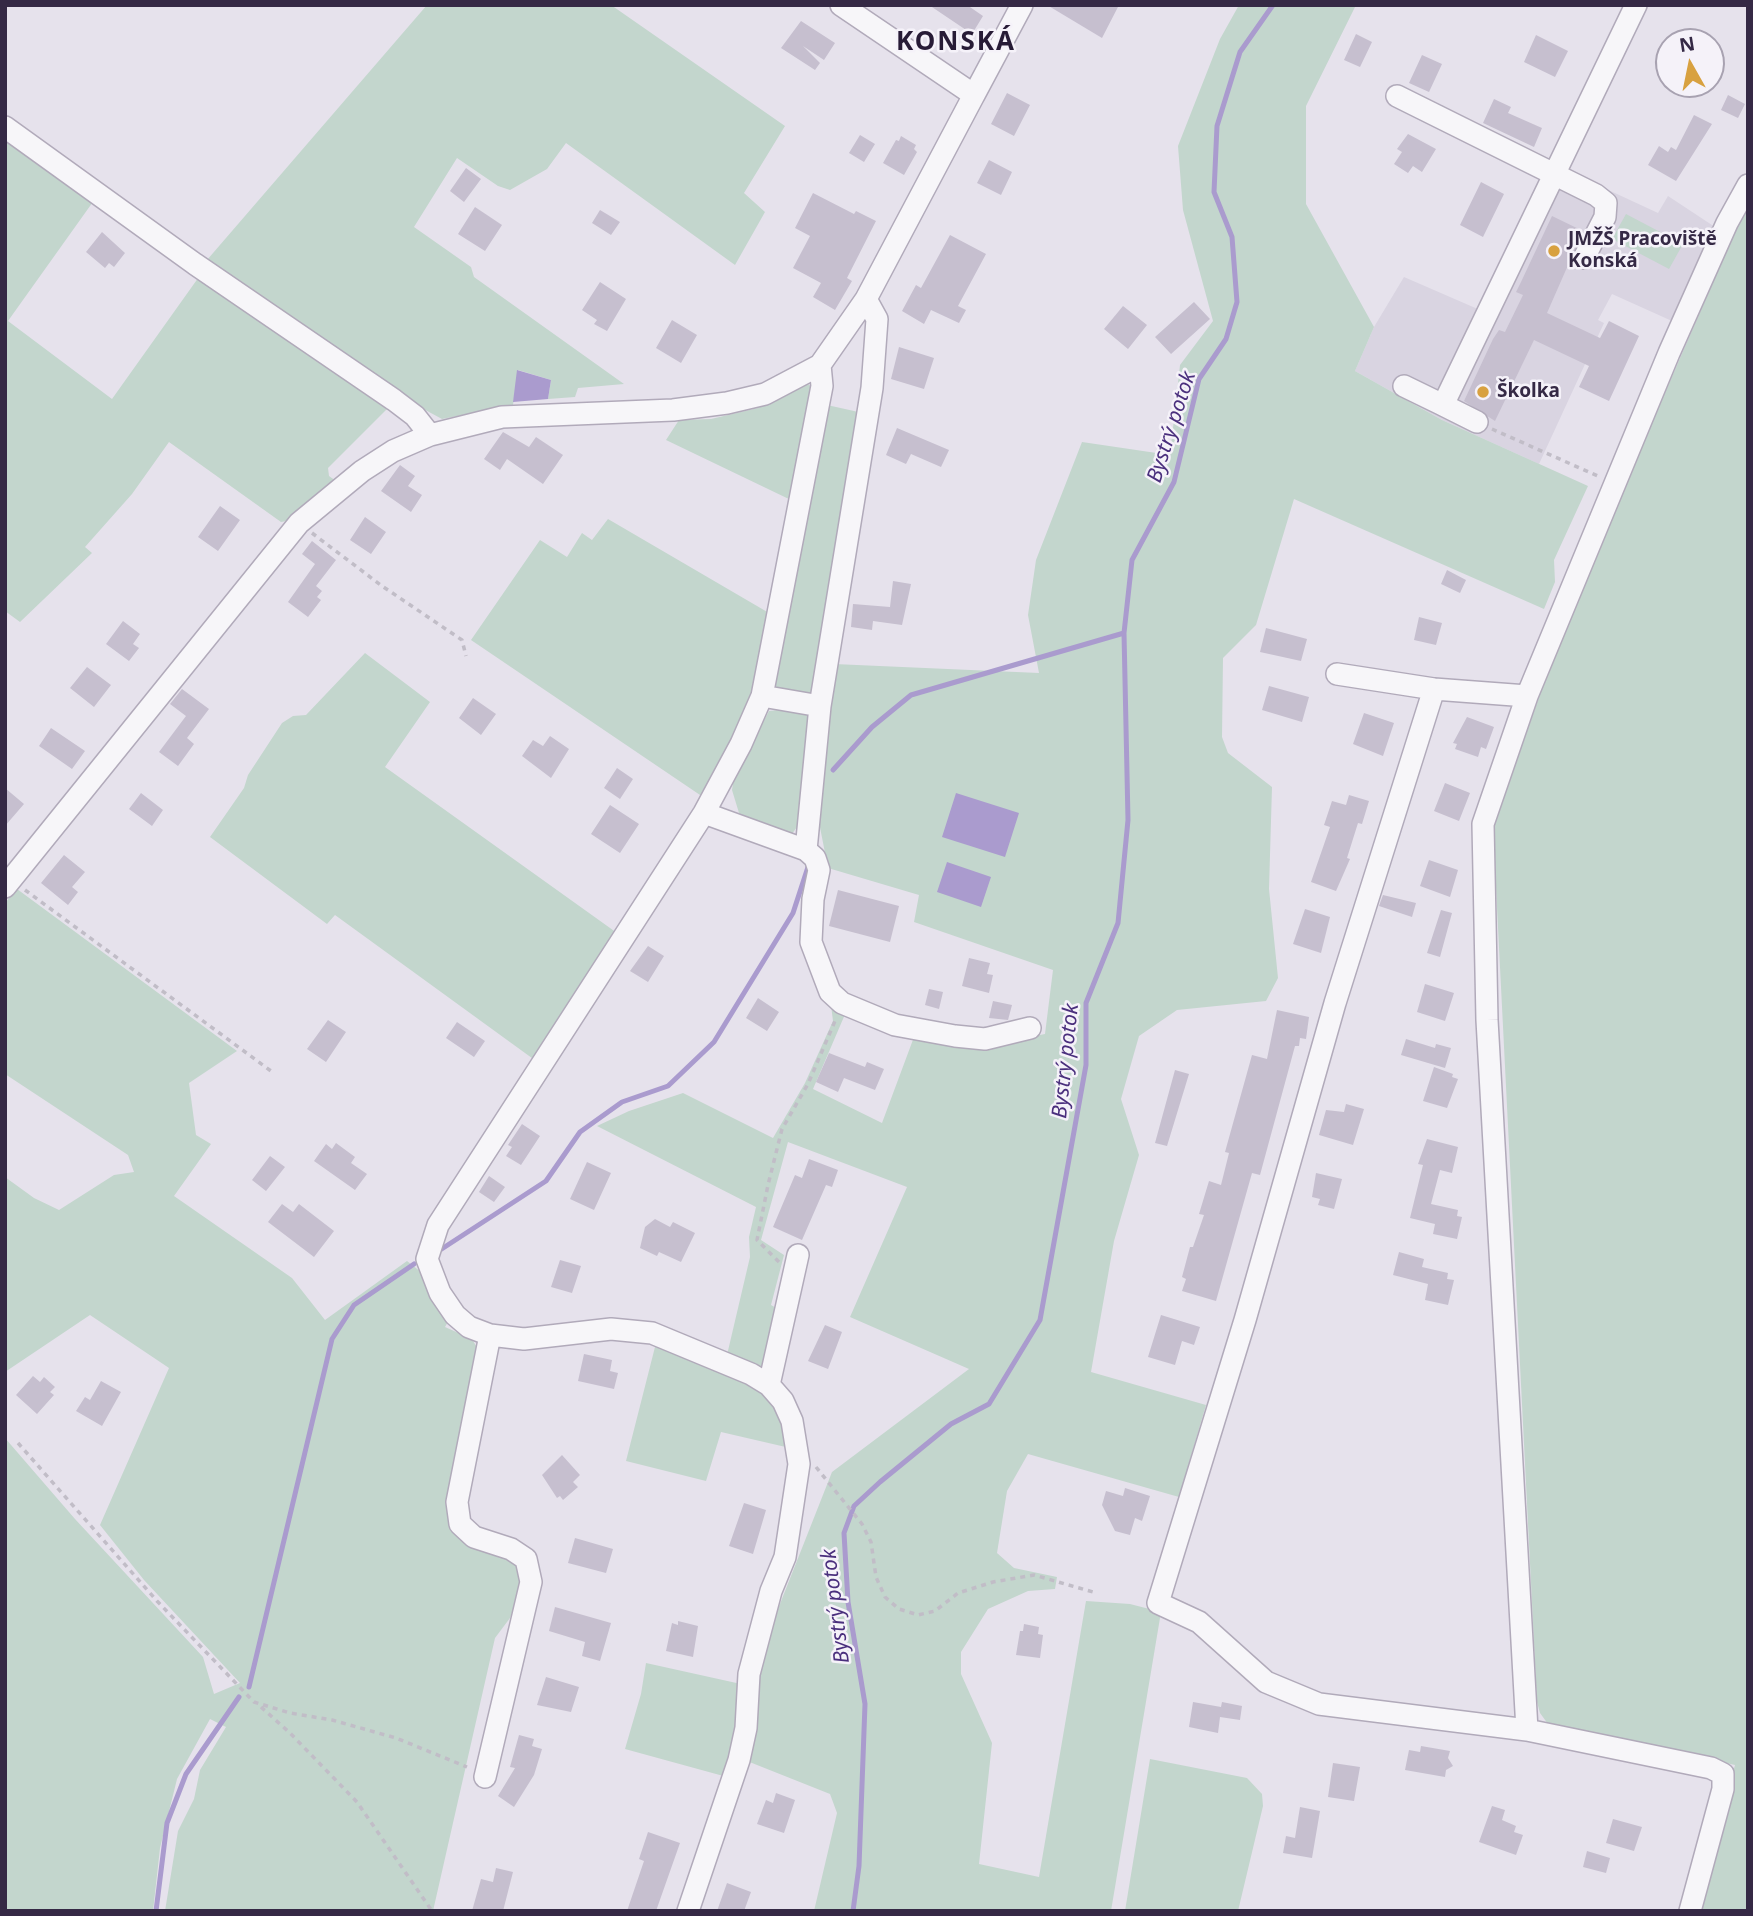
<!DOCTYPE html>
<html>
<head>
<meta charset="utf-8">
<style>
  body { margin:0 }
  #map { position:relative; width:1753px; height:1916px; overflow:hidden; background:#e6e2ec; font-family:"Noto Sans",sans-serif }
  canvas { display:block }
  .frame { position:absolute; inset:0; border:7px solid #352945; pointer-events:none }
  .north { position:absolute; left:1655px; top:28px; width:70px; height:70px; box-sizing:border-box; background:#f5f2f9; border:2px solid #a8a2b1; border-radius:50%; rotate:351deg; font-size:19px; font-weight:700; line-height:28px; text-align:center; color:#352945 }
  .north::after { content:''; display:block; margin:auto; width:24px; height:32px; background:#d8a140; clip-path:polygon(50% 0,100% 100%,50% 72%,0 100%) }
</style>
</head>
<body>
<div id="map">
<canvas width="1753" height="1916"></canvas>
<div class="frame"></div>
<div class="north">N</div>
</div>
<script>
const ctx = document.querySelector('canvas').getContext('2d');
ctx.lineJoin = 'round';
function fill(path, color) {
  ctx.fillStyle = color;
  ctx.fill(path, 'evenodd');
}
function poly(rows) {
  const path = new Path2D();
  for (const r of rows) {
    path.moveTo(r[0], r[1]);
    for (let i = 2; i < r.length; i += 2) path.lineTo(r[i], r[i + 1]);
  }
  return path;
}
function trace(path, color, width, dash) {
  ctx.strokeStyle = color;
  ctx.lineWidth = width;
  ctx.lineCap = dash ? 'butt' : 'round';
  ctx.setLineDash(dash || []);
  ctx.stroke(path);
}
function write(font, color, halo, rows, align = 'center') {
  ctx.font = font + ' "Noto Sans",sans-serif';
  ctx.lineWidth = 5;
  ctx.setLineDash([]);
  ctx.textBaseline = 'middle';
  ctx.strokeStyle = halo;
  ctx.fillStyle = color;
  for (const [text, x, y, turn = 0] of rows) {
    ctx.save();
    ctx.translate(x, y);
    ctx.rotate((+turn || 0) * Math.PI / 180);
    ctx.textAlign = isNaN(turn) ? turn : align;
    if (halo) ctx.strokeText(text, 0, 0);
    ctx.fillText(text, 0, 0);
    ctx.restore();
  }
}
const built = poly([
  [1576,175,1658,213,1668,196,1715,227,1672,321,1612,294,1598,320,1604,323,1539,464,1442,420,1355,371,1374,327,1404,277,1480,310,1539,185]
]);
const green = poly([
  [427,5,611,5,785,126,744,193,765,212,735,265,566,143,547,169,510,190,498,186,457,158,414,227,471,267,474,277,624,384,578,388,575,397,548,399,551,380,518,370,513,405,442,419,405,399,344,352,207,260],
  [1239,5,1356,5,1306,106,1306,204,1374,327,1355,371,1442,420,1588,486,1554,560,1555,582,1544,609,1294,499,1256,625,1223,658,1222,737,1228,753,1272,787,1269,889,1278,978,1266,1001,1177,1010,1139,1036,1121,1099,1139,1155,1114,1241,1091,1372,1206,1405,1179,1497,1028,1454,1007,1491,997,1553,1014,1568,1057,1577,1055,1589,1028,1591,988,1609,961,1652,961,1674,992,1743,979,1864,1039,1877,1086,1601,1130,1604,1161,1612,1111,1911,814,1911,837,1813,830,1794,747,1761,763,1647,832,1472,969,1369,850,1317,907,1187,788,1142,761,1240,784,1255,771,1305,778,1309,768,1359,760,1367,727,1355,750,1257,749,1237,756,1207,597,1126,629,1111,683,1093,773,1138,805,1083,833,1021,831,1005,846,1012,813,1089,882,1123,914,1037,984,1046,1045,1034,1053,970,914,922,919,895,828,868,816,807,834,664,1039,673,1028,615,1036,560,1082,442,1170,455,1180,365,1213,321,1183,210,1178,146,1220,39],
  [5,137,95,199,8,321,112,399,201,274,390,406,328,468,329,476,336,481,293,520,281,522,169,442,132,494,85,547,92,553,20,622,5,611],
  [1748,202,1748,1911,1696,1911,1735,1765,1548,1724,1540,1713,1537,1702,1493,828,1566,620],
  [1626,214,1683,244,1669,269,1612,239],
  [806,383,814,388,793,501,666,440,679,420,711,419,758,408],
  [827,405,863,413,814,692,805,696,776,688,774,682],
  [608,519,769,613,753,691,743,721,703,797,471,640,540,540,567,557,582,533,592,540],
  [365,653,430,702,385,767,617,933,536,1061,335,915,327,924,210,837,244,788,248,775,282,723,293,716,306,715],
  [788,709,802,711,809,716,799,824,792,834,751,822,739,813,732,790,734,777,769,711],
  [17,889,237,1051,189,1083,196,1135,211,1144,174,1196,292,1278,325,1320,407,1261,421,1272,449,1320,445,1327,472,1339,479,1351,448,1522,452,1532,466,1545,513,1560,522,1568,523,1580,510,1618,495,1638,433,1911,165,1911,178,1831,194,1799,200,1770,226,1727,210,1719,177,1779,160,1848,153,1911,5,1911,5,1438,75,1519,203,1657,214,1694,240,1683,144,1580,100,1525,169,1368,90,1315,5,1372,5,1177,34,1198,59,1210,114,1175,134,1172,128,1155,5,1074,5,903],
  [655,1347,683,1353,749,1380,766,1395,779,1414,790,1448,721,1432,706,1481,626,1461],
  [646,1663,741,1684,740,1711,727,1777,625,1749,641,1694],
  [1150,1759,1247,1778,1262,1794,1263,1806,1238,1911,1125,1911]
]);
const water = poly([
  [517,370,551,380,548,399,513,402],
  [956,793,1019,813,1005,857,942,837],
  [947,862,991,877,981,907,937,892]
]);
const stream = poly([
  [833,770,872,727,911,695,1124,633],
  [437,1252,546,1181,580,1132,622,1102,668,1086,714,1042,793,913,808,867],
  [249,1687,332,1339,354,1305,414,1264],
  [156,1911,167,1823,186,1774,239,1697],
  [853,1911,859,1866,865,1704,848,1602,844,1533,854,1506,880,1482,951,1424,989,1404,1040,1320,1086,1065,1086,1003,1118,923,1128,820,1124,633,1132,560,1174,482,1199,379,1226,339,1237,302,1232,237,1214,192,1217,126,1240,52,1273,5]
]);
const building = poly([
  [929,5,967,5,983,16,972,34],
  [1047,5,1119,5,1102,38],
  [801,21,835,43,824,60,803,46,820,63,815,70,781,48],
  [1356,34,1372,42,1360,67,1344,60],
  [1536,35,1568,51,1555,77,1524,62],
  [1422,55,1442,64,1429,92,1409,83],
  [1007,93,1030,105,1014,136,991,124],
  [1728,95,1745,104,1738,118,1721,110],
  [1494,99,1511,107,1508,113,1542,128,1534,147,1483,123],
  [1694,115,1712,124,1676,181,1648,165,1659,146,1668,152,1671,147,1676,150],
  [1408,134,1436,149,1422,172,1413,166,1408,173,1394,164,1402,152,1397,149],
  [860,135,875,144,864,162,849,153],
  [901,136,916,145,914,149,917,152,904,175,883,163,896,140,899,141],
  [989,160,1012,172,1001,195,977,183],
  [466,168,481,179,464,202,450,191],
  [1481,182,1504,194,1483,237,1460,225],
  [813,193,854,214,856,211,876,221,847,278,852,281,835,310,813,297,821,283,793,268,810,236,795,228],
  [475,207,502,225,485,251,458,234],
  [600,210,620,222,611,235,592,223],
  [1552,216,1583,231,1547,313,1600,338,1609,321,1639,336,1609,401,1579,387,1589,366,1534,340,1495,421,1464,401,1493,339,1499,330,1505,332,1523,295,1516,292,1521,282],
  [102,232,125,253,114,267,109,263,105,268,86,252],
  [950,235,986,254,958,306,966,310,959,323,931,310,924,324,902,311,916,285,921,288],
  [600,282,626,299,607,331,594,324,597,320,582,310],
  [1194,302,1210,319,1171,354,1155,337],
  [1123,306,1147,325,1128,349,1104,329],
  [672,320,697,335,681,363,656,348],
  [899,347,934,358,924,389,891,379],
  [897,428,949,450,941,467,911,454,906,464,886,455],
  [503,432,529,447,536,437,563,455,543,484,507,459,500,470,484,459],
  [400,465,415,476,408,486,422,495,411,512,381,491],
  [220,506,240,520,218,551,198,537],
  [365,517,386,532,371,554,350,540],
  [312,541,336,560,316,586,322,591,317,597,321,600,308,617,288,602,315,564,302,554],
  [1447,570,1466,580,1460,593,1441,584],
  [893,581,911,584,902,625,873,621,872,630,851,627,853,604,890,607],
  [1419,617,1442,623,1436,645,1414,640],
  [123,621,140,634,133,644,139,648,129,661,106,644],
  [1266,628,1307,639,1301,661,1260,652],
  [87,667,111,685,94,707,70,688],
  [1269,686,1309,697,1302,722,1262,710],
  [182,689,209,709,187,738,194,744,178,766,159,752,186,716,170,704],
  [473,698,496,714,481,735,459,718],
  [1364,713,1394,723,1383,756,1353,744],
  [1467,717,1494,727,1486,749,1481,747,1478,757,1455,749,1457,744,1453,743],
  [51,728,85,751,72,769,39,746],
  [550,736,569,749,551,778,522,756,533,740,543,746],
  [617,768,633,779,620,799,604,788],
  [1445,783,1470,793,1459,821,1434,811],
  [5,788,24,804,5,826],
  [141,793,163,810,152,826,129,809],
  [1349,795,1369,801,1362,824,1358,823,1347,858,1350,859,1336,891,1311,882,1330,827,1324,825,1332,801,1346,805],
  [610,805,639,824,620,853,591,834],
  [64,855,85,872,72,887,78,892,68,905,41,883],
  [1429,860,1458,870,1450,897,1420,886],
  [838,890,899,906,890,942,829,926],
  [1383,895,1416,903,1412,917,1379,906],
  [1305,909,1330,917,1321,953,1293,944],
  [1441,910,1452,913,1440,957,1427,953],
  [648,946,664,956,648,982,630,971],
  [969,958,990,963,987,974,993,975,989,993,962,986],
  [1425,984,1454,993,1445,1021,1417,1012],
  [929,989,943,992,939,1009,925,1005],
  [758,998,779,1012,767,1031,746,1018],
  [993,1001,1012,1005,1008,1020,989,1018],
  [1277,1010,1309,1017,1306,1039,1300,1038,1299,1046,1295,1046,1260,1175,1252,1173,1216,1301,1182,1291,1186,1279,1182,1277,1190,1247,1193,1247,1204,1215,1199,1214,1209,1181,1221,1185,1229,1153,1225,1152,1252,1055,1267,1059],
  [328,1020,346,1032,326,1062,307,1049],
  [457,1022,485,1041,474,1057,446,1038],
  [1406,1039,1435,1048,1436,1044,1451,1048,1445,1068,1401,1055],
  [829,1053,865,1067,867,1062,884,1069,875,1090,844,1078,838,1092,816,1082],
  [1434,1067,1453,1074,1452,1077,1458,1079,1447,1108,1423,1101],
  [1175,1070,1189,1074,1167,1146,1155,1143],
  [1346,1104,1364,1109,1353,1145,1319,1135,1326,1110,1344,1112],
  [522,1124,540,1136,521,1165,506,1156,512,1147,508,1145],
  [1427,1139,1458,1147,1452,1173,1440,1170,1431,1204,1458,1210,1457,1216,1462,1217,1457,1239,1433,1234,1435,1224,1410,1218,1423,1165,1418,1164],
  [336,1143,355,1157,351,1163,367,1174,355,1190,314,1161,326,1144,332,1149],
  [270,1156,285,1167,266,1191,252,1180],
  [809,1159,838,1170,832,1187,826,1185,802,1240,773,1227,795,1175,802,1178],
  [587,1162,611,1173,594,1210,570,1199],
  [1316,1173,1342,1179,1334,1209,1318,1205,1320,1199,1312,1197],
  [489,1176,505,1187,494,1202,479,1192],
  [282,1204,293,1212,299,1204,334,1231,314,1257,268,1222],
  [655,1219,670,1227,673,1222,695,1233,681,1262,659,1252,657,1256,640,1248,645,1227],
  [1399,1252,1424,1259,1422,1267,1448,1273,1447,1279,1454,1280,1448,1305,1425,1300,1428,1284,1393,1275],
  [560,1260,581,1266,572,1293,551,1287],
  [1161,1315,1200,1327,1194,1345,1182,1341,1175,1365,1148,1357],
  [825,1325,842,1332,828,1369,808,1361],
  [584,1354,612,1360,610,1371,618,1373,614,1389,578,1381],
  [33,1376,40,1382,44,1377,55,1387,50,1392,54,1395,37,1414,16,1395],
  [101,1381,121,1392,102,1426,76,1411,85,1397,90,1400],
  [562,1455,580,1475,573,1482,578,1487,563,1500,560,1496,557,1498,542,1475],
  [1125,1488,1150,1496,1142,1521,1135,1518,1130,1535,1115,1531,1102,1505,1106,1491,1123,1496],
  [744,1503,766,1510,753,1554,729,1546],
  [575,1538,613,1549,606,1573,568,1563],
  [555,1607,611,1623,600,1661,582,1656,585,1642,549,1631],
  [678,1621,698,1626,693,1657,666,1651,672,1623,678,1625],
  [1024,1624,1039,1627,1038,1634,1043,1635,1040,1658,1016,1655,1020,1631,1023,1631],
  [546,1677,579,1687,571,1712,537,1705],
  [1193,1702,1221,1707,1222,1702,1242,1706,1240,1720,1220,1717,1218,1733,1189,1727],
  [519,1735,534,1739,532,1746,542,1749,534,1775,514,1807,498,1796,515,1768,510,1767],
  [1421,1746,1450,1751,1448,1758,1453,1766,1446,1770,1445,1777,1405,1770,1409,1750,1420,1752],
  [1333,1763,1360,1767,1354,1801,1328,1797],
  [776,1793,795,1800,784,1833,757,1824,766,1800,773,1803],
  [1492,1806,1505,1810,1502,1820,1516,1826,1514,1832,1523,1835,1516,1855,1479,1842],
  [1300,1807,1320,1811,1312,1858,1283,1853,1286,1836,1295,1838],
  [1613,1819,1642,1827,1634,1851,1606,1843],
  [648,1832,680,1843,656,1911,627,1911,644,1861,639,1859],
  [1587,1851,1610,1858,1606,1873,1583,1867],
  [496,1868,513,1872,503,1911,472,1911,481,1879,493,1882],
  [727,1883,751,1892,744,1911,717,1911]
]);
const path = poly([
  [1492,429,1600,477],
  [312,533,382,586,462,640,466,656],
  [25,890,271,1071],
  [779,1262,757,1240,768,1185,782,1129,808,1084,835,1021],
  [18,1443,157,1601,254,1702,290,1713,332,1720,396,1738,467,1767],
  [816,1467,862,1524,871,1542,876,1577,885,1597,899,1609,918,1615,935,1611,958,1593,993,1582,1034,1575,1093,1592],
  [261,1707,290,1733,357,1802,432,1911]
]);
const minor = poly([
  [841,5,974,95,1022,5],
  [1397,96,1596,195,1606,203,1605,217,1584,258],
  [5,127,195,264,394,400,415,416,430,435],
  [1404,386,1443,405,1636,5],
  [1443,405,1477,422],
  [1337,674,1434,689,1527,696],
  [1434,689,1335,1003,1245,1320,1158,1603,1199,1622,1266,1682,1319,1704,1527,1730],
  [762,696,820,706],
  [704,813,806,850,815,858,819,870,813,899,811,942,830,992,842,1003,895,1025,955,1036,985,1039,1030,1028],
  [806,850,820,706,872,388,877,319,866,299],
  [5,887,299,523,362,471,393,451,430,435,502,417,673,410,727,403,765,394,820,365,866,299,974,95],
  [769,1385,798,1255],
  [485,1777,531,1582,526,1559,511,1549,474,1537,460,1524,457,1502,490,1335],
  [688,1911,739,1760,746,1728,749,1674,771,1591,785,1557,799,1464,792,1421,783,1401,769,1385,751,1374,652,1333,611,1329,524,1339,490,1335,469,1327,455,1315,440,1293,427,1259,438,1225,704,813,741,744,762,696,822,386,820,365],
  [1690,1911,1723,1789,1723,1774,1711,1768,1527,1730,1487,1020,1483,824,1527,696,1669,353,1727,223,1748,185]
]);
const markers = [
  [1554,251,7,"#d8a140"],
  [1483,392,7,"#d8a140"]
];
const poiNames = [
  ["JMŽŠ Pracoviště",1568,240],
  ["Konská",1568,262],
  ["Školka",1497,392]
];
const waterNames = [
  ["Bystrý potok",1172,427,-72],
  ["Bystrý potok",1066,1061,-84],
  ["Bystrý potok",836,1606,-97]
];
const districtNames = [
  ["KONSKÁ",956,43]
];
fill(built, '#d9d4e1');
fill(green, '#c3d6cd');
fill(water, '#aa9bce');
trace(stream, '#aa9bce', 5);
fill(building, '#c6bfcf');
trace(minor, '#b1aaba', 24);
trace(path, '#c1bdc7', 3.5, [5, 5]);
trace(minor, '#f7f6f9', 21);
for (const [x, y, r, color] of markers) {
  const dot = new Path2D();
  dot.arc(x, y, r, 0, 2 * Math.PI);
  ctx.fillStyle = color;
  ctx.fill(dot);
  trace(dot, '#f5f2f9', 2.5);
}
write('bold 19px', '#352945', '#f5f2f9', poiNames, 'left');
write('italic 21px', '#4a2f7d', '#f5f2f9', waterNames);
ctx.letterSpacing = '2px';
write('bold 26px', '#271b36', '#f5f2f9', districtNames);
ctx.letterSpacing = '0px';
</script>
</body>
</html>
